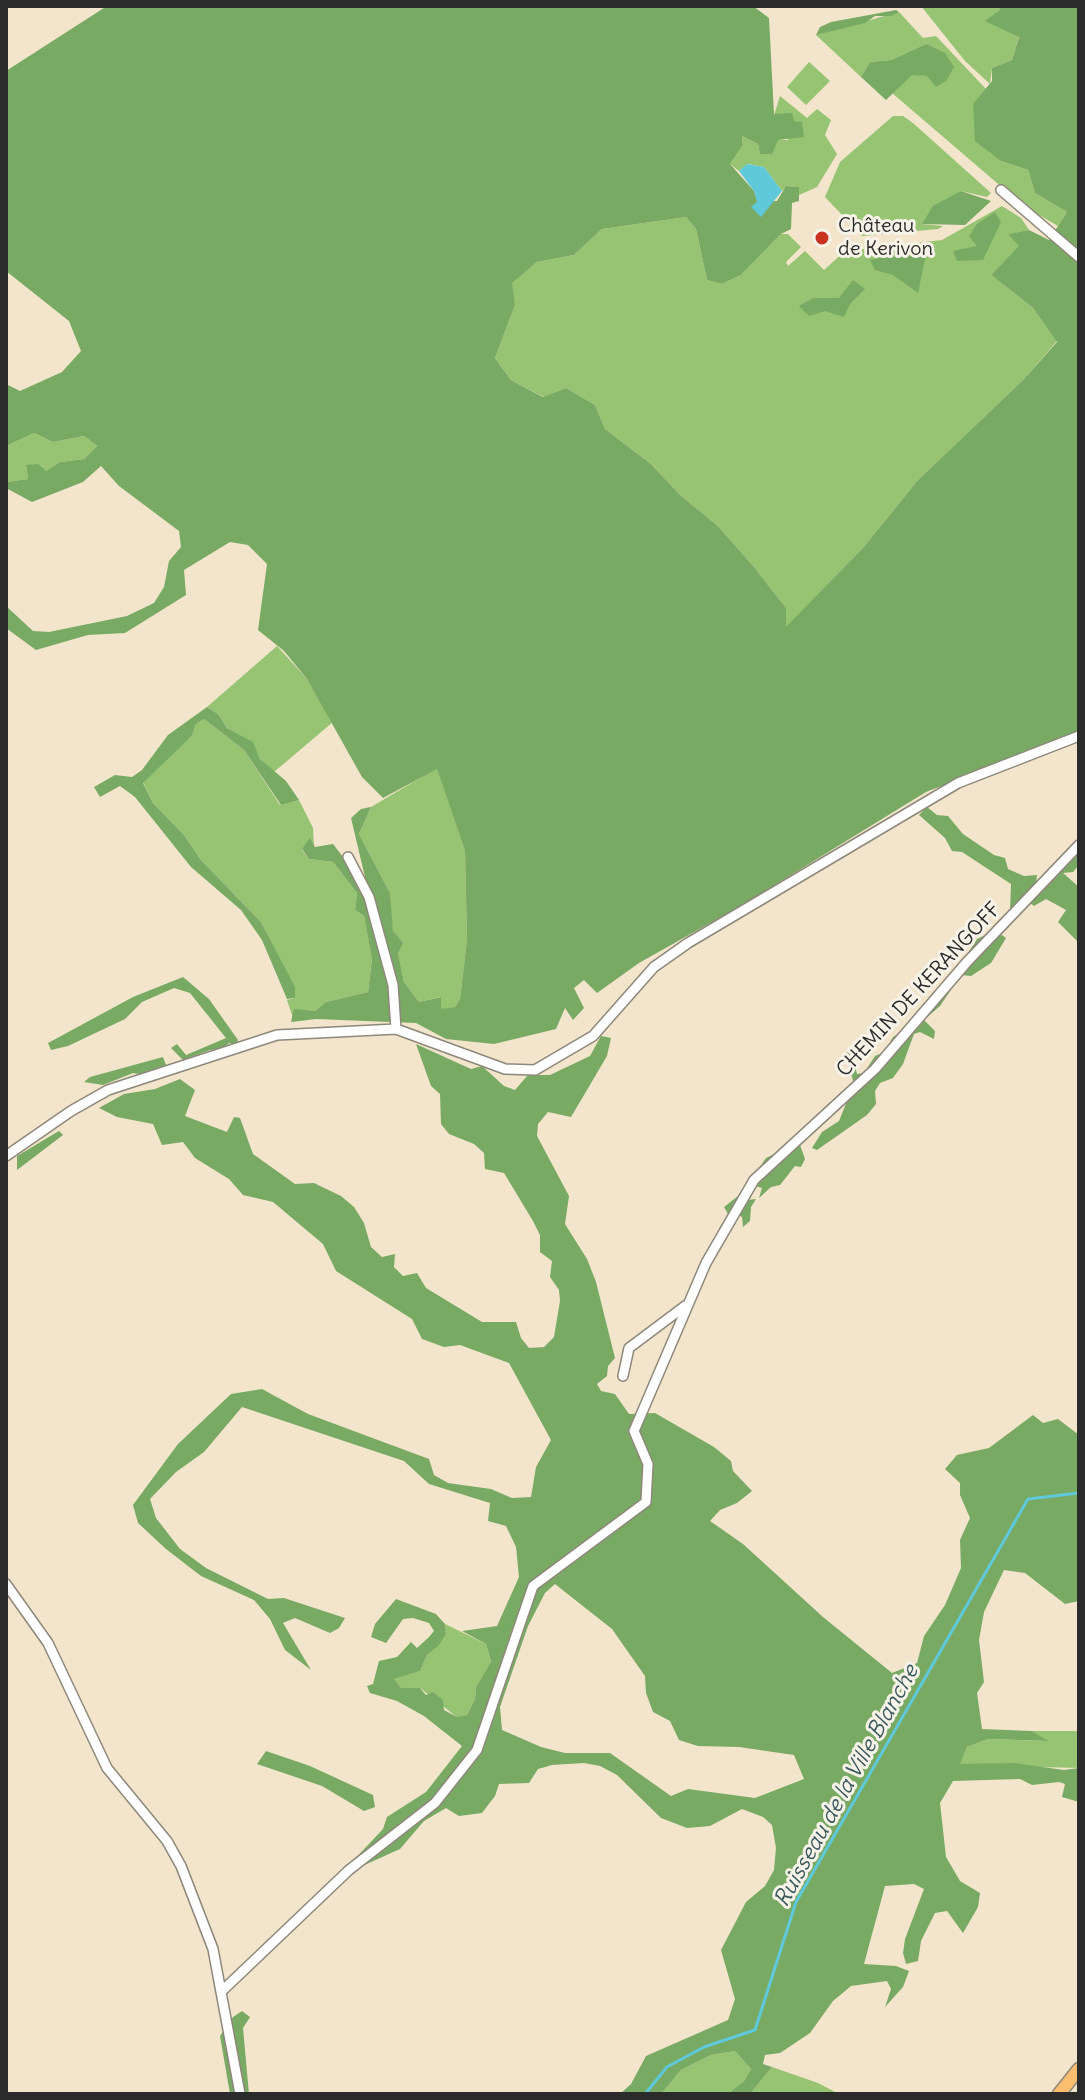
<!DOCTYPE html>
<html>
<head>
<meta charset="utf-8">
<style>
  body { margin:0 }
  #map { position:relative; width:1085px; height:2100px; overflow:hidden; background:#f2e5cb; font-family:Delius,sans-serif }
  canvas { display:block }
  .frame { position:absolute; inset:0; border:8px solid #2b2b2b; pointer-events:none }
</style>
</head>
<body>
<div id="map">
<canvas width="1085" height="2100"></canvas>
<div class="frame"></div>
</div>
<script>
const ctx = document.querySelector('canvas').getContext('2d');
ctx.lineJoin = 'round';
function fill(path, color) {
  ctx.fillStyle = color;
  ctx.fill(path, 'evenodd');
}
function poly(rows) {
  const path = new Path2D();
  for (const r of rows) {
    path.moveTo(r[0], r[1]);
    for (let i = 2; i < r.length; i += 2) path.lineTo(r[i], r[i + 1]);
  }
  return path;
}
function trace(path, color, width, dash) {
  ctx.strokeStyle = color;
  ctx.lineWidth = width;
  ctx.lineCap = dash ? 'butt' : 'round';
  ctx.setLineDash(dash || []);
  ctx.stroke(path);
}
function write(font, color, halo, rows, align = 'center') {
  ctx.font = font + ' Delius,sans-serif';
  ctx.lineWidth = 6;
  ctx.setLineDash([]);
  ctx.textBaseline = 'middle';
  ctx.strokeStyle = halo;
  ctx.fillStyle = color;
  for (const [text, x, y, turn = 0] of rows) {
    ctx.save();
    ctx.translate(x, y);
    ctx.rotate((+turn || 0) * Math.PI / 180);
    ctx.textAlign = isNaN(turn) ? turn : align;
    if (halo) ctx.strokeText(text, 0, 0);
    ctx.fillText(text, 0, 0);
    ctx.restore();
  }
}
const green = poly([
  [921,6,999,6,1019,36,1012,60,992,68,990,84,965,61],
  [899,12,923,38,936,36,986,89,973,105,1001,161,1028,170,1035,193,1067,212,1058,226,1025,207,892,93,912,74,927,76,926,44,891,60,870,62,861,77,816,35],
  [809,62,830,81,806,105,787,87],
  [780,96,807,118,817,109,831,120,825,135,837,154,817,187,799,195,798,187,787,186,782,191,764,167,748,164,739,171,730,164,743,145,742,136,758,144,760,154,771,154,777,140,788,140,794,121,774,115],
  [893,116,903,116,913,123,991,193,987,197,961,191,922,224,943,226,938,229,862,236,825,197,840,162],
  [1002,206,1021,218,1029,230,1009,234,1020,246,991,275,1033,308,1057,341,1023,380,918,480,862,549,786,628,786,608,754,567,718,526,680,495,651,464,605,429,595,405,566,388,544,397,511,380,495,358,515,305,511,283,537,262,574,255,602,229,686,217,696,229,707,280,722,284,741,275,781,234,788,234,801,247,786,262,788,266,805,251,824,270,845,251,942,240],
  [34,433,53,442,84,436,97,446,84,459,60,462,46,471,26,465,28,479,6,482,6,446],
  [277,646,307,679,333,722,274,772,260,759,252,742,227,728,218,714,207,707],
  [204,719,244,750,280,805,299,800,313,828,314,847,310,839,302,850,309,859,333,862,357,893,355,910,364,916,372,958,368,992,326,1002,315,1011,294,1010,293,1018,287,1000,295,998,294,987,261,922,201,860,184,835,153,803,143,782,192,736,196,724],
  [437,768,465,851,467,939,460,999,455,1007,440,1010,440,997,419,1002,404,982,391,921,390,893,359,834,371,807],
  [445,1624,486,1644,491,1663,476,1687,475,1699,467,1715,458,1718,420,1688,400,1688,393,1679,420,1671,427,1655,446,1634],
  [1032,1731,1079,1731,1079,1768,959,1765,967,1747,988,1739,1044,1741],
  [735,2051,751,2069,744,2081,727,2094,661,2094,681,2070,711,2055],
  [772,2067,818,2083,839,2094,750,2094]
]);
const forest = poly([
  [107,6,753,6,769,18,774,114,792,113,794,121,802,122,804,137,778,140,772,154,760,154,758,144,742,136,743,145,730,164,754,191,758,202,777,201,786,186,799,187,799,201,792,203,791,229,781,234,741,275,722,284,707,280,696,229,686,217,602,229,574,255,537,262,512,283,515,305,495,358,511,380,543,397,566,388,595,405,605,429,651,464,680,495,718,526,754,567,786,608,786,627,862,549,918,480,1023,380,1057,342,1033,308,991,275,1019,246,1008,234,1029,230,1049,240,1067,212,1035,193,1028,170,1001,161,975,141,973,104,992,81,992,68,1012,60,1019,37,985,21,1000,10,999,6,1079,6,1079,733,926,792,742,905,639,963,597,993,584,980,574,988,584,1008,573,1020,565,1008,556,1029,494,1044,446,1039,416,1023,316,1019,291,1022,294,1009,315,1011,326,1002,368,992,372,959,364,916,355,910,357,893,333,862,309,859,302,849,310,838,315,847,333,844,350,866,365,877,351,818,361,809,371,807,359,834,390,893,393,931,403,943,398,953,404,982,419,1002,441,997,441,1009,455,1007,460,999,467,939,465,851,437,769,383,798,362,777,307,679,284,651,258,630,267,564,248,545,230,542,184,570,186,595,125,633,88,635,36,650,6,628,6,606,33,631,49,632,127,616,154,603,164,587,169,561,181,547,179,531,119,486,101,466,83,482,32,502,6,488,6,482,28,479,26,465,38,464,46,471,60,462,84,459,97,446,84,436,53,442,34,433,6,446,6,384,20,391,62,372,81,351,69,321,6,271,6,71],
  [896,10,899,12,891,16,875,16,865,23,816,35,820,27,831,22],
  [926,44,945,53,954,67,946,81,936,87,927,76,912,75,886,100,861,77,870,62,891,60],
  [961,191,991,201,965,225,922,224,933,206],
  [995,212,1001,222,983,260,957,261,953,251,977,246,969,236,977,224],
  [927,249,918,293,893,275,875,270,870,260],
  [853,280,865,289,850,304,844,317,825,311,809,316,799,306,813,298,839,298],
  [207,707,218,714,227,728,253,742,260,759,286,781,299,800,281,805,244,750,204,719,196,724,192,736,143,783,153,803,184,835,201,860,261,922,295,987,295,998,287,999,262,940,241,910,191,867,135,797,120,786,100,797,94,787,115,775,132,777,142,770,168,735],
  [927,807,937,815,948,816,963,834,994,855,1005,858,1008,869,1024,876,1037,875,1036,883,1079,839,1079,865,1073,872,1063,873,1079,887,1079,943,1058,922,1066,910,1046,899,1034,906,1030,903,1010,910,1011,884,962,852,952,851,945,838,919,815],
  [992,932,996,937,1002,935,1006,938,991,963,971,976,961,975,940,1006,924,1020,935,1031,934,1039,920,1032,914,1034,903,1064,893,1078,880,1083,875,1091,876,1104,867,1115,817,1150,812,1148,822,1132,839,1121,854,1084,845,1053,851,1052,857,1074,864,1073,875,1056,884,1052,893,1037,906,1029,934,991,939,991,950,974,958,969,977,939],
  [183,977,209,999,238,1040,236,1045,229,1043,223,1049,210,1050,183,1060,171,1048,177,1044,186,1055,226,1038,190,993,174,988,142,1002,125,1019,68,1046,51,1050,48,1043,133,997],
  [601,1036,611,1038,607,1056,571,1117,548,1112,538,1124,537,1136,569,1196,565,1224,587,1259,596,1282,615,1358,608,1366,607,1376,597,1384,601,1391,615,1394,629,1414,655,1413,714,1447,731,1461,733,1471,752,1491,737,1503,720,1510,710,1521,743,1544,823,1617,892,1673,917,1663,924,1636,945,1605,961,1568,960,1540,970,1518,960,1495,960,1483,945,1469,957,1455,989,1448,1033,1415,1043,1423,1058,1419,1079,1435,1079,1601,1065,1604,1025,1573,1004,1570,984,1612,979,1640,984,1682,977,1693,982,1729,1032,1731,1048,1741,988,1739,967,1747,960,1764,1014,1763,1064,1770,1079,1768,1079,1802,1062,1797,1065,1784,1059,1782,1032,1785,1020,1779,953,1781,940,1803,946,1857,960,1881,980,1893,978,1907,963,1933,947,1911,935,1913,921,1941,918,1961,906,1964,903,1953,905,1939,924,1889,914,1884,885,1886,864,1964,896,1966,909,1971,903,1987,885,2007,891,1989,887,1981,851,1986,833,2001,810,2033,780,2053,765,2055,763,2064,772,2067,750,2094,727,2094,744,2081,751,2069,735,2051,711,2055,681,2070,661,2094,620,2094,631,2084,646,2056,728,2020,735,1999,721,1950,746,1902,765,1886,774,1870,776,1848,772,1825,763,1817,742,1809,710,1826,687,1828,661,1818,617,1775,600,1766,584,1763,552,1765,538,1769,529,1783,499,1784,495,1796,482,1813,459,1816,446,1808,424,1821,400,1849,360,1867,352,1862,383,1829,387,1817,426,1792,462,1746,424,1716,397,1701,370,1693,367,1686,373,1684,379,1661,397,1657,411,1642,417,1648,429,1637,434,1631,429,1623,413,1618,403,1619,386,1643,371,1637,375,1624,396,1599,436,1614,445,1624,446,1634,439,1645,427,1655,420,1671,394,1679,401,1688,420,1688,426,1695,433,1692,443,1700,444,1710,457,1717,467,1715,475,1699,476,1687,491,1662,486,1644,462,1631,497,1626,519,1577,516,1547,506,1526,488,1521,490,1503,429,1484,404,1461,242,1407,204,1452,176,1472,150,1499,156,1518,180,1549,206,1568,268,1599,284,1598,345,1618,339,1628,330,1633,295,1618,283,1623,311,1670,285,1650,270,1619,254,1600,201,1576,166,1549,138,1523,133,1505,178,1444,231,1394,262,1389,308,1414,429,1459,434,1475,448,1483,491,1489,512,1498,531,1497,536,1467,551,1440,509,1363,460,1345,444,1347,422,1339,412,1319,336,1271,323,1244,273,1202,243,1195,229,1179,195,1158,183,1142,162,1145,153,1124,117,1117,99,1108,124,1094,155,1089,180,1079,195,1090,185,1116,227,1132,234,1117,240,1118,253,1154,295,1184,314,1183,341,1196,354,1207,364,1223,371,1247,382,1257,395,1254,394,1267,403,1276,417,1273,426,1288,482,1322,516,1322,521,1338,529,1348,544,1347,554,1337,560,1301,559,1290,550,1277,552,1261,540,1252,540,1235,533,1221,504,1173,485,1169,484,1153,474,1144,449,1134,441,1124,440,1094,431,1086,416,1044,471,1069,482,1066,504,1086,515,1090,528,1075,550,1075,590,1056],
  [555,1584,612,1629,645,1676,646,1693,653,1712,670,1721,679,1740,698,1746,739,1747,794,1755,804,1779,755,1798,688,1789,671,1796,610,1753,565,1753,541,1747,502,1730,500,1707,528,1626,545,1593],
  [163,1057,166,1065,139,1074,133,1073,103,1085,84,1082,90,1077],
  [59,1131,63,1135,17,1170,17,1156],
  [799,1142,805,1159,801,1167,795,1166,780,1185,771,1187,759,1198,762,1188,755,1186,747,1196,748,1200,756,1199,751,1207,750,1221,743,1227,742,1217,738,1215,719,1229,728,1214,724,1207,742,1193,766,1158],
  [266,1751,310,1766,373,1795,375,1807,364,1811,322,1786,257,1764],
  [242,2011,250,2017,243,2028,249,2094,230,2094,220,2036,233,2017]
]);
const water = poly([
  [747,164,764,167,782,191,761,217,751,207,757,202,754,191,739,171]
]);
const stream = poly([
  [645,2094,667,2067,704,2047,755,2030,796,1902,1028,1499,1079,1493]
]);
const minor = poly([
  [1001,190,1079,257],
  [348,857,369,897,393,985,396,1029],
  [6,1156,71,1111,108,1090,277,1035,396,1029,505,1069,535,1070,593,1036,654,967,688,943,958,783,1079,736],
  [623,1376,629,1348,685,1306],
  [6,1584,48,1643,107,1768,167,1841,181,1866,213,1949,240,2094],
  [222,1991,349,1870,435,1803,477,1750,533,1586,646,1502,648,1464,634,1431,706,1263,754,1180,875,1069,967,962,1079,845]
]);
const major = poly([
  [1059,2094,1079,2069]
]);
const markers = [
  [822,238,8,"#c8321e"]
];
const poiNames = [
  ["Château",838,226],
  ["de Kerivon",838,249]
];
const streetNames = [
  ["CHEMIN DE KERANGOFF",919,990,-47]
];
const waterNames = [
  ["Ruisseau de la Ville Blanche",847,1786,-61]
];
fill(green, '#96c472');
fill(forest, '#78aa64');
fill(water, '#5fc9d9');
trace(stream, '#5fc9d9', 3);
trace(minor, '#8e887b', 12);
trace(major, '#8e887b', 15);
trace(minor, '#fff', 9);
trace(major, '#fbbe6e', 12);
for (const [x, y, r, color] of markers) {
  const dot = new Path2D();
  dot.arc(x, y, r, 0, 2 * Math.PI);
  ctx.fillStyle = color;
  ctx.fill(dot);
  trace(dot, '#f7f3e8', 3);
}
write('20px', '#2b2b2b', '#f7f3e8', poiNames, 'left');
write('20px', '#2b2b2b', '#f7f3e8', streetNames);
write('italic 22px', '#3b5a5f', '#f7f3e8', waterNames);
</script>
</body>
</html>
